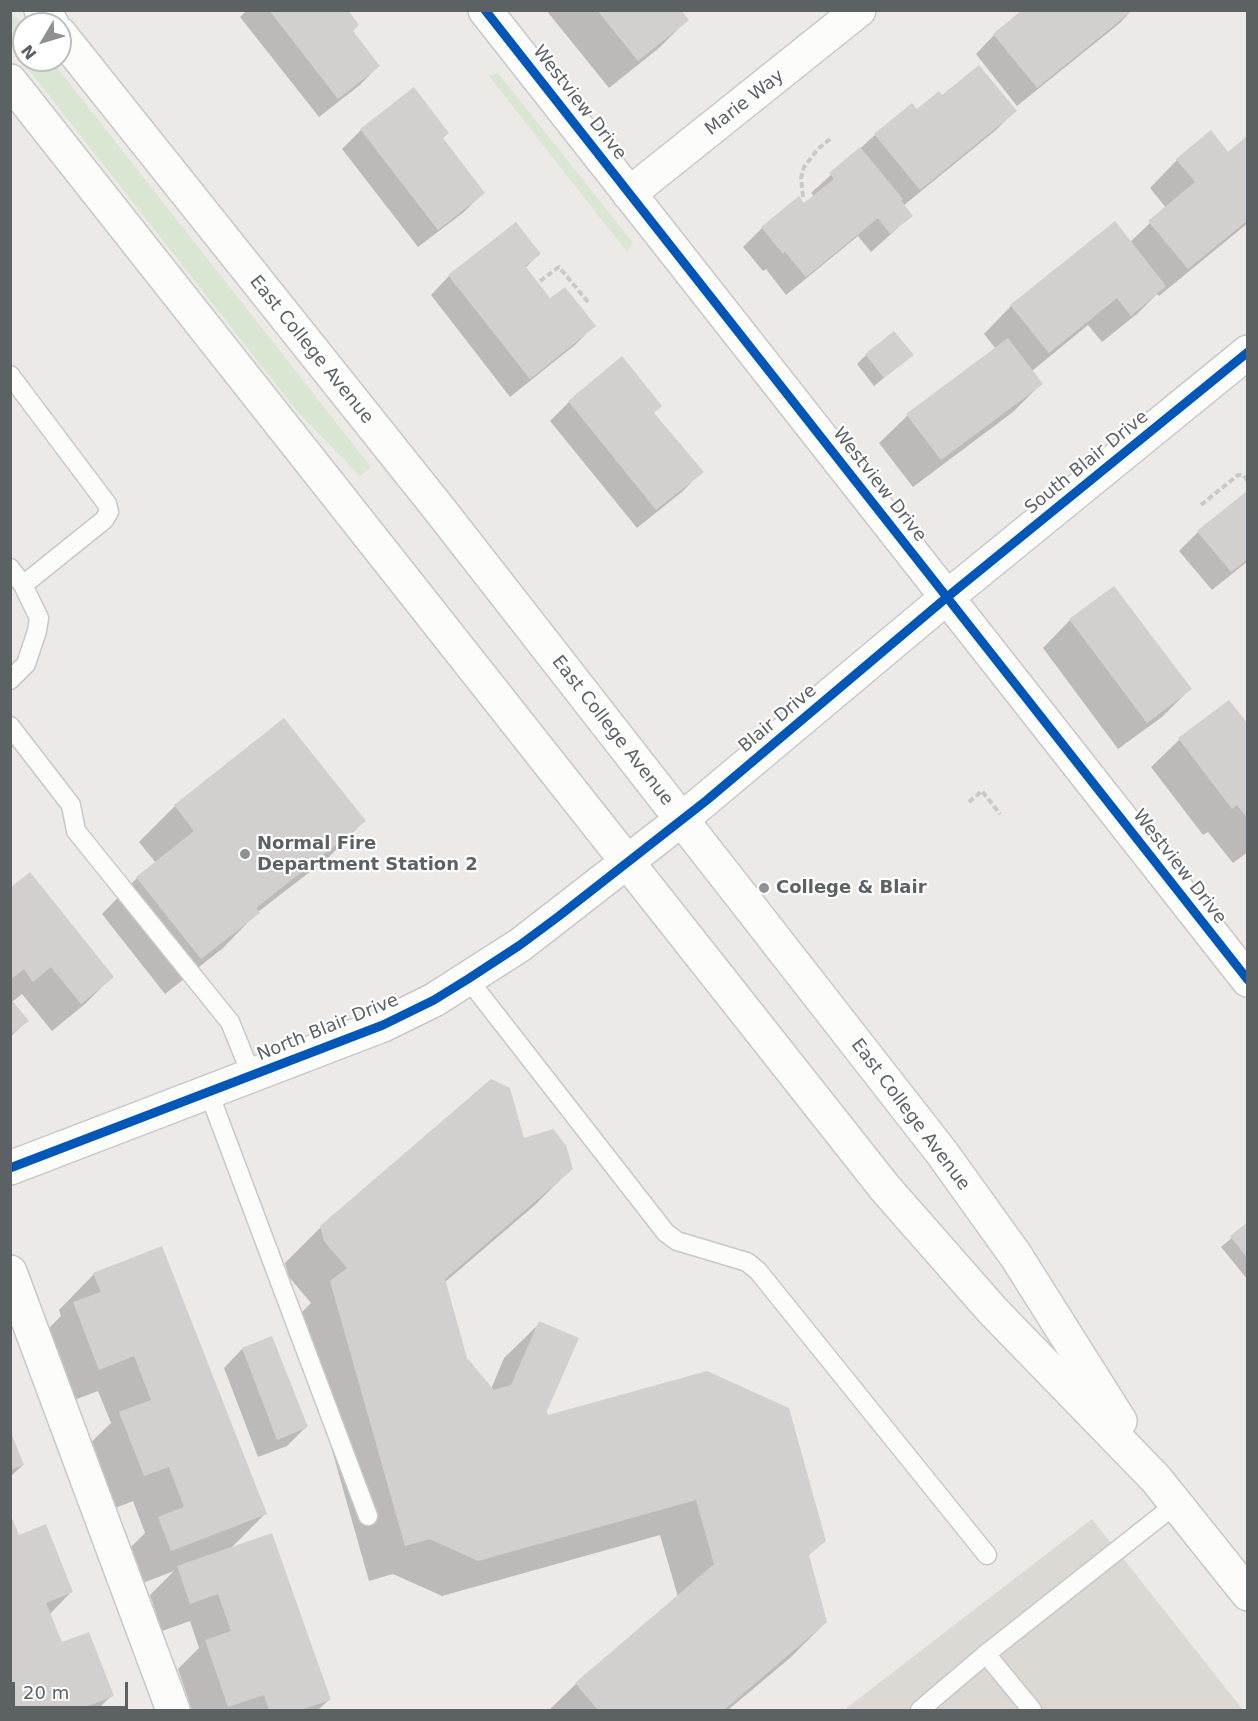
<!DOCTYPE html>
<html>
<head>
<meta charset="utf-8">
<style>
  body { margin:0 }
  #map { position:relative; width:1258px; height:1721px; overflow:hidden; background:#ece9e6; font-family:"DejaVu Sans",sans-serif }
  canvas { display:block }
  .frame { position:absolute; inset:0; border:12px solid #5c6164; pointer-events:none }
  .north { position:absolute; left:12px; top:12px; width:60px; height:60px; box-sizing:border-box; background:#fff; border:2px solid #bec0c1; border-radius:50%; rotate:232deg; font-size:16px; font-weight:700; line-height:24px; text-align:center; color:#5c6164 }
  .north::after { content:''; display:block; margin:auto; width:21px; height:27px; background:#8e9192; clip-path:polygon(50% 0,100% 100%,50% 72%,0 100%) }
  .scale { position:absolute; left:12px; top:1682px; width:116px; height:27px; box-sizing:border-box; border:3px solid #5c6164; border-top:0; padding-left:8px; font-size:18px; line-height:21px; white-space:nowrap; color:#5c6164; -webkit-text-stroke:4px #fff; paint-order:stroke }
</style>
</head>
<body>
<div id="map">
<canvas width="1258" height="1721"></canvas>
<div class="frame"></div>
<div class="north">N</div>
<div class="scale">20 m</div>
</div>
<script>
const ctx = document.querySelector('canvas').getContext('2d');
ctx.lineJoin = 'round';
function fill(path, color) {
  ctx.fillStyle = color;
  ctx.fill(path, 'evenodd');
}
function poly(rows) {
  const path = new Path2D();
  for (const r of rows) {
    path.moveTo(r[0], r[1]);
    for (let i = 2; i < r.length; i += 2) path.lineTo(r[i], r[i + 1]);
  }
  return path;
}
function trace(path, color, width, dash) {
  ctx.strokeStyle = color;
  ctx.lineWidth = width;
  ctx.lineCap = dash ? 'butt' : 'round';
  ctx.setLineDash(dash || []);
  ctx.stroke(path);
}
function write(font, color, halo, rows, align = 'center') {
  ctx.font = font + ' "DejaVu Sans",sans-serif';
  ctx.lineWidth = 4.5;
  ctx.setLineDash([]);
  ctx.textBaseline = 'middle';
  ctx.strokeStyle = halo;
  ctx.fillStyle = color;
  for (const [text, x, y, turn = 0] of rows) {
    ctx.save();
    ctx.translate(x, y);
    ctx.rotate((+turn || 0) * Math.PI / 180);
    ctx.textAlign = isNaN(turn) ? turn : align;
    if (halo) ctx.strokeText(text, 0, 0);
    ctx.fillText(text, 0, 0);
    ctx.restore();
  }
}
const education = poly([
  [1092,1519,1243,1710,844,1710]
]);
const green = poly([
  [10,12,24,25,24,60,51,60,371,467,360,476,297,411,11,47],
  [498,73,633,243,627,252,489,76]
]);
const shadow = poly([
  [247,10,346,10,351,31,378,66,360,85,319,117,240,17],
  [546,10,679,10,687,20,659,48,609,88],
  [1132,10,1120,23,1017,106,976,54,994,35],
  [941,97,1015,111,996,130,903,206,911,216,871,252,858,236,786,295,766,269,763,271,743,247,762,228,804,205,814,196,811,193,875,135],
  [361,130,483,193,464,212,418,247,342,149],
  [1248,137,1248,223,1159,296,1157,294,1137,314,1102,342,1088,325,1032,371,1041,384,1013,412,913,487,879,443,907,416,996,349,984,334,1011,306,1130,242,1166,208,1150,188,1177,160,1228,154],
  [539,254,525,268,550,300,594,326,575,345,510,397,431,295,449,276],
  [866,355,912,355,874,386,857,364],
  [622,358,653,413,701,472,683,491,637,528,550,421,569,402],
  [1248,492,1248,561,1212,590,1179,551,1198,532],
  [1070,620,1190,689,1162,717,1118,749,1043,648],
  [1229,702,1248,727,1248,852,1233,863,1208,832,1203,835,1151,767,1179,740],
  [175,806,364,821,329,857,258,912,223,948,165,994,102,914,137,878,156,863,139,842],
  [10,890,112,977,85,1004,52,1031,22,994,12,1002,27,1021,10,1037],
  [523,1140,571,1169,535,1205,444,1283,466,1359,491,1389,504,1358,540,1323,547,1417,824,1540,807,1557,826,1622,790,1658,728,1710,549,1710,576,1684,678,1597,660,1535,442,1596,393,1574,369,1581,295,1319,311,1303,289,1277,285,1263,321,1227],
  [1248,1224,1248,1280,1221,1247],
  [94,1274,265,1514,229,1550,329,1700,318,1710,192,1710,178,1669,199,1648,190,1621,162,1631,150,1595,174,1571,135,1586,123,1555,145,1533,133,1501,108,1511,84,1449,111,1423,98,1391,64,1404,38,1339,61,1316,59,1310],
  [242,1349,306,1427,287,1446,258,1457,224,1368],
  [10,1434,23,1465,10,1477],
  [10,1516,18,1537,71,1592,49,1615,61,1644,112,1695,97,1710,10,1710]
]);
const building = poly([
  [269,10,348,10,359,25,353,31,380,66,338,99],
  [597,10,681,10,689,20,638,61],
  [1022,10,1133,10,1037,88,993,34],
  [979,65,1017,111,920,190,874,134,912,103,917,109,939,91,942,95],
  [414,87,449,133,443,138,485,193,438,230,360,129],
  [1211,130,1228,152,1248,135,1248,220,1188,269,1148,221,1195,182,1176,159],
  [860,147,903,199,901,200,913,216,890,234,878,218,806,277,785,252,783,254,761,227,799,196,804,203,834,179,829,173],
  [1115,221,1166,286,1131,316,1117,298,1049,353,1010,305],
  [516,222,541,254,525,266,550,298,565,287,596,326,530,379,448,275],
  [894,331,914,355,884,378,865,354],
  [1008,338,1043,384,941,460,906,414],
  [622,356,662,406,654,413,704,472,656,510,568,401],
  [1248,490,1248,559,1231,572,1197,531],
  [1114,586,1192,689,1147,723,1069,619],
  [1229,700,1248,724,1248,819,1237,805,1232,809,1178,738],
  [284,718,366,821,256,908,260,913,201,959,136,877,194,831,174,805],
  [30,872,114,977,81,1004,51,967,33,982,24,969,10,980,10,888],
  [10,998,29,1021,10,1035],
  [491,1079,510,1088,524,1138,553,1129,566,1145,573,1169,445,1279,467,1358,494,1390,511,1385,539,1321,579,1338,547,1411,548,1415,707,1371,789,1408,826,1541,809,1555,827,1622,724,1710,598,1710,575,1683,714,1564,696,1500,478,1561,430,1539,405,1546,330,1281,347,1268,324,1241,320,1226],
  [1248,1222,1248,1259,1230,1236],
  [162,1246,267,1514,171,1551,158,1517,184,1507,169,1467,144,1476,119,1412,151,1400,134,1356,99,1370,73,1302,101,1292,93,1273],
  [272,1336,308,1427,277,1440,242,1348],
  [10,1430,24,1465,10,1470],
  [10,1513,19,1535,46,1524,73,1592,46,1603,62,1642,89,1632,114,1696,85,1707,86,1710,10,1710],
  [272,1533,331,1700,300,1710,269,1710,264,1695,228,1707,205,1640,231,1631,218,1594,190,1604,177,1566]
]);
const path = poly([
  [803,197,801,178,804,167,818,149,830,139],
  [540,281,559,267,588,302],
  [1201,505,1238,475,1243,475,1248,481],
  [969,802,982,791,1000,814]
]);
const lane = poly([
  [10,375,107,504,109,512,104,520,23,585,39,618,37,631,26,664,10,680],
  [10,568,23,585],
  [10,726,71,805,76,831,230,1022,252,1076],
  [468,979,666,1233,677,1241,747,1262,758,1271,987,1555],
  [209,1093,368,1516],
  [986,1654,1032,1710],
  [920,1710,986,1654,1176,1504]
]);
const street = poly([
  [485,10,1248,980],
  [629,194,859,10],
  [681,820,946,598,1248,352],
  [10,1272,173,1710]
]);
const secondary = poly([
  [41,10,52,24],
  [60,34,440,510,942,1153,1016,1256,1120,1421],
  [10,81,885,1188,993,1311,1156,1479,1248,1594],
  [10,1168,383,1025,434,1000,520,945,681,820]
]);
const cycleway = poly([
  [485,10,1248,980],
  [10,1168,383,1025,434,1000,468,979,520,945,559,916,707,800,946,598,1248,352]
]);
const markers = [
  [245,854,6,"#8e9192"],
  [764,888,6,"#8e9192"]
];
const streetNames = [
  ["Westview Drive",579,103,52],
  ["Marie Way",745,103,-38],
  ["East College Avenue",311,350,51],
  ["South Blair Drive",1087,463,-39],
  ["Westview Drive",879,485,52],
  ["Blair Drive",778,719,-40],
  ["East College Avenue",612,731,52],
  ["Westview Drive",1179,867,52],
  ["North Blair Drive",328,1028,-22],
  ["East College Avenue",910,1115,53]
];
const poiNames = [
  ["Normal Fire",257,844],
  ["Department Station 2",257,865],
  ["College & Blair",776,888]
];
fill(education, '#dcd9d4');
fill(green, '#d8e6d2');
fill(shadow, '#0003');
fill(building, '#d2d0cf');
trace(lane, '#c8c8c8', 21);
trace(street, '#c8c8c8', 36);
trace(secondary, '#c8c8c8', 36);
trace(path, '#c7cbc8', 4, [6, 3]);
trace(lane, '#fcfcfb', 18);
trace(street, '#fcfcfb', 33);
trace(secondary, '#fcfcfb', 33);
trace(cycleway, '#0057b8', 9);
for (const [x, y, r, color] of markers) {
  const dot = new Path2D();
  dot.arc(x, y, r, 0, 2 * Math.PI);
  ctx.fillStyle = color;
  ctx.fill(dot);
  trace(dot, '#fff', 2);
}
write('18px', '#5c6164', '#fff', streetNames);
write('bold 18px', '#5c6164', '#fff', poiNames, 'left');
</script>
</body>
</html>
